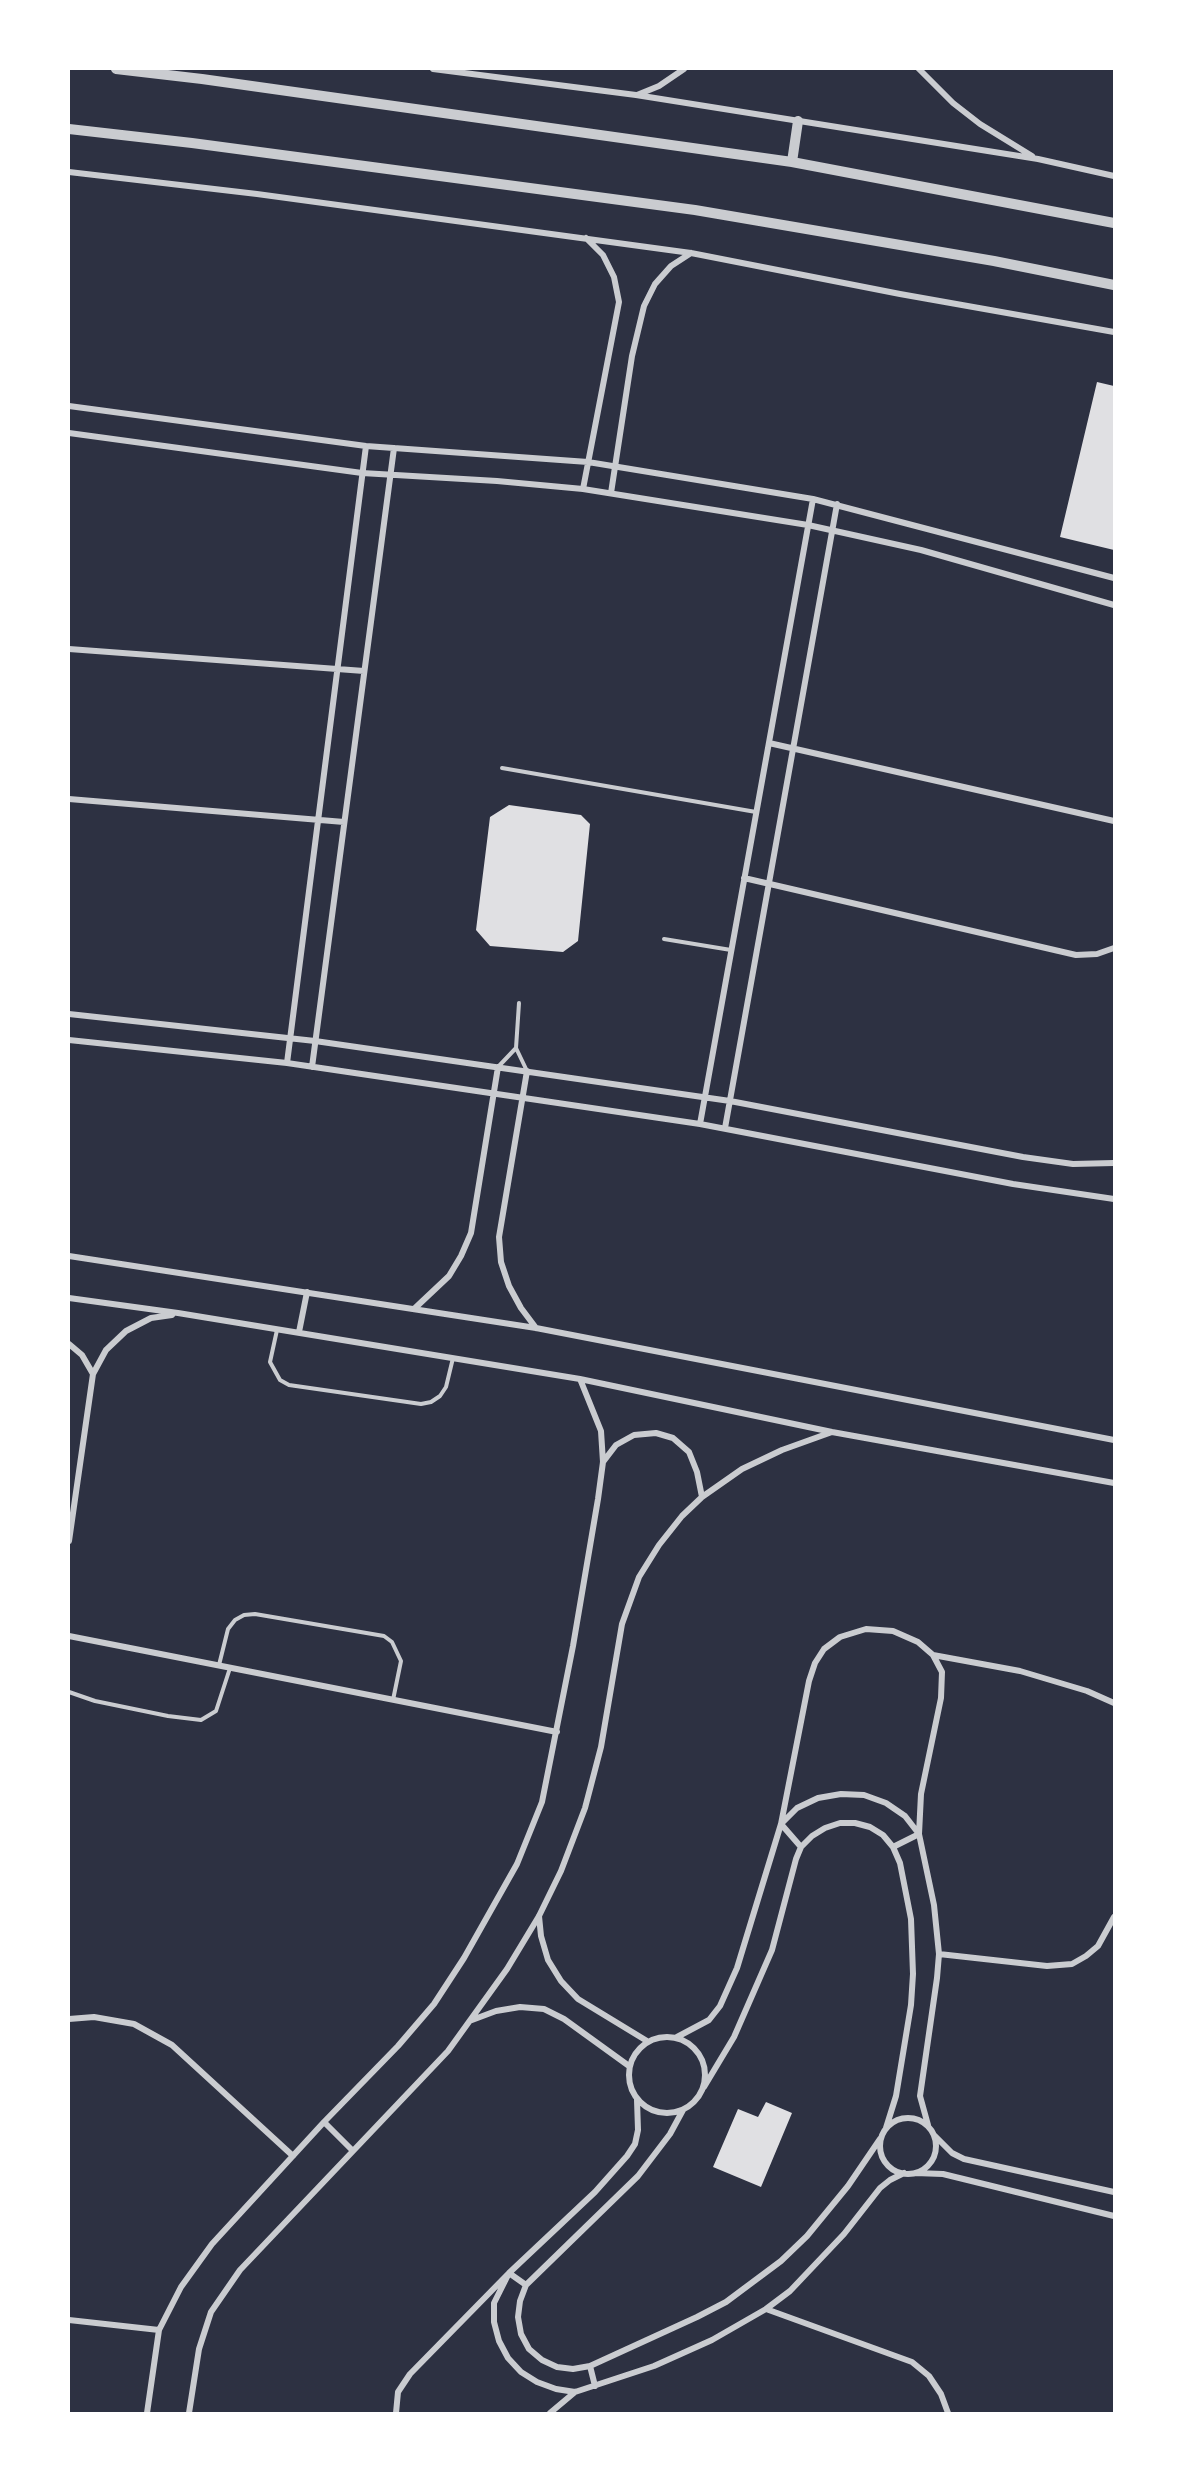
<!DOCTYPE html>
<html>
<head>
<meta charset="utf-8">
<style>
  body { margin:0 }
  #map { position:relative; width:1183px; height:2482px; overflow:hidden; background:#2d3142; font-family:"Open Sans",sans-serif }
  canvas { display:block }
  .frame { position:absolute; inset:0; border:70px solid #fff; pointer-events:none }
</style>
</head>
<body>
<div id="map">
<canvas width="1183" height="2482"></canvas>
<div class="frame"></div>
</div>
<script>
const ctx = document.querySelector('canvas').getContext('2d');
ctx.lineJoin = 'round';
function fill(path, color) {
  ctx.fillStyle = color;
  ctx.fill(path, 'evenodd');
}
function poly(rows) {
  const path = new Path2D();
  for (const r of rows) {
    if (r.length === 3) {
      path.moveTo(r[0] + r[2], r[1]);
      path.arc(r[0], r[1], r[2], 0, 2 * Math.PI);
      continue;
    }
    path.moveTo(r[0], r[1]);
    for (let i = 2; i < r.length; i += 2) path.lineTo(r[i], r[i + 1]);
  }
  return path;
}
function trace(path, color, width, dash) {
  ctx.strokeStyle = color;
  ctx.lineWidth = width;
  ctx.lineCap = dash ? 'butt' : 'round';
  ctx.setLineDash(dash || []);
  ctx.stroke(path);
}
const building = poly([
  [1097,382,1114,386,1114,550,1060,537],
  [509,805,581,815,590,824,578,941,563,952,490,946,476,930,490,817],
  [766,2102,792,2113,761,2187,713,2167,738,2109,758,2117]
]);
const service = poly([
  [502,768,756,812],
  [664,939,731,950],
  [519,1003,516,1048,527,1071],
  [498,1067,516,1048],
  [277,1330,270,1362,280,1380,289,1385,421,1404,431,1402,440,1396,446,1387,453,1358],
  [219,1665,228,1629,235,1620,244,1615,255,1614,384,1636,392,1642,401,1661,393,1700],
  [69,1692,95,1701,168,1716,201,1720,216,1711,230,1668]
]);
const minor = poly([
  [433,69,636,95,1038,159,1114,176],
  [919,69,953,103,980,124,1032,156],
  [637,95,659,86,684,69],
  [69,172,257,194,691,253,900,294,1114,332],
  [69,406,366,446,588,462,813,499,1114,578],
  [69,433,362,473,497,481,583,489,808,525,921,550,1114,605],
  [583,489,619,302,614,277,603,255,586,238],
  [611,493,632,356,644,306,655,284,671,266,691,253],
  [69,649,364,671],
  [769,743,1114,821],
  [69,799,344,822],
  [744,878,1076,955,1097,954,1114,948],
  [69,1014,315,1041,730,1101,1023,1157,1073,1164,1114,1163],
  [69,1040,287,1063,700,1124,1013,1184,1114,1199],
  [287,1063,366,446],
  [312,1067,394,448],
  [527,1071,499,1237,501,1262,509,1286,521,1308,536,1328],
  [700,1124,813,499],
  [725,1128,837,504],
  [69,1256,536,1328,1114,1440],
  [69,1298,178,1313,580,1379,832,1432,1114,1483],
  [414,1309,449,1276,461,1256,471,1233,498,1067],
  [299,1332,307,1292],
  [69,1344,82,1355,93,1374],
  [603,1462,616,1445,634,1435,656,1433,673,1438,689,1452,697,1472,702,1497],
  [69,1541,93,1374,106,1350,126,1331,151,1318,172,1315],
  [69,1636,557,1732],
  [933,1655,1020,1671,1087,1691,1114,1703],
  [801,1847,781,1824,809,1681,815,1663,824,1649,840,1637,866,1629,893,1631,918,1642,933,1655,942,1672,941,1698,921,1794,919,1834,893,1847],
  [539,1916,541,1936,548,1960,561,1981,578,1999,647,2041],
  [939,1954,1047,1966,1072,1964,1086,1956,1098,1946,1114,1917],
  [69,2019,94,2017,134,2024,172,2045,293,2156],
  [472,2020,496,2011,520,2007,544,2009,564,2019,629,2066],
  [667,2075,38],
  [677,2037,709,2020,720,2006,737,1968,781,1824,797,1808,818,1798,841,1794,864,1795,886,1803,905,1816,919,1834,934,1905,939,1954,937,1978,920,2096,928,2125],
  [704,2087,734,2037,772,1950,796,1859,801,1847,812,1836,825,1828,840,1823,855,1823,870,1827,883,1835,893,1847,900,1863,911,1919,913,1974,911,2005,896,2096,886,2128],
  [637,2100,638,2130,635,2144,627,2156,595,2192,509,2273,494,2303,494,2322,499,2341,508,2358,521,2372,537,2382,556,2389,575,2392,654,2366,712,2340,766,2309,790,2291,844,2234,880,2188,890,2180,904,2173],
  [683,2110,670,2134,638,2176,526,2285,520,2301,518,2317,521,2334,529,2349,542,2360,557,2367,573,2369,590,2366,697,2317,726,2302,781,2261,807,2236,848,2186,880,2139],
  [908,2146,28],
  [324,2122,353,2151],
  [934,2135,952,2153,964,2159,1114,2192],
  [915,2173,943,2174,1114,2216],
  [766,2309,912,2362,929,2376,941,2394,948,2413],
  [69,2320,159,2330],
  [590,2366,595,2386],
  [147,2413,159,2330,181,2287,212,2244,324,2122,398,2046,434,2004,464,1958,517,1864,542,1802,573,1646,598,1499,603,1462,601,1431,580,1379],
  [189,2413,199,2349,211,2312,240,2270,448,2051,507,1969,539,1916,561,1871,585,1808,601,1747,622,1624,639,1577,659,1545,682,1516,702,1497,742,1469,782,1450,832,1432],
  [396,2413,398,2392,410,2374,509,2273,526,2285],
  [550,2413,575,2392]
]);
const tertiary = poly([
  [116,69,202,79,792,162,1114,223],
  [69,129,192,143,695,210,994,261,1114,285],
  [792,162,798,121]
]);
fill(building, '#e0e0e3');
trace(service, '#caccd0', 4);
trace(minor, '#caccd0', 6);
trace(tertiary, '#caccd0', 10);
</script>
</body>
</html>
